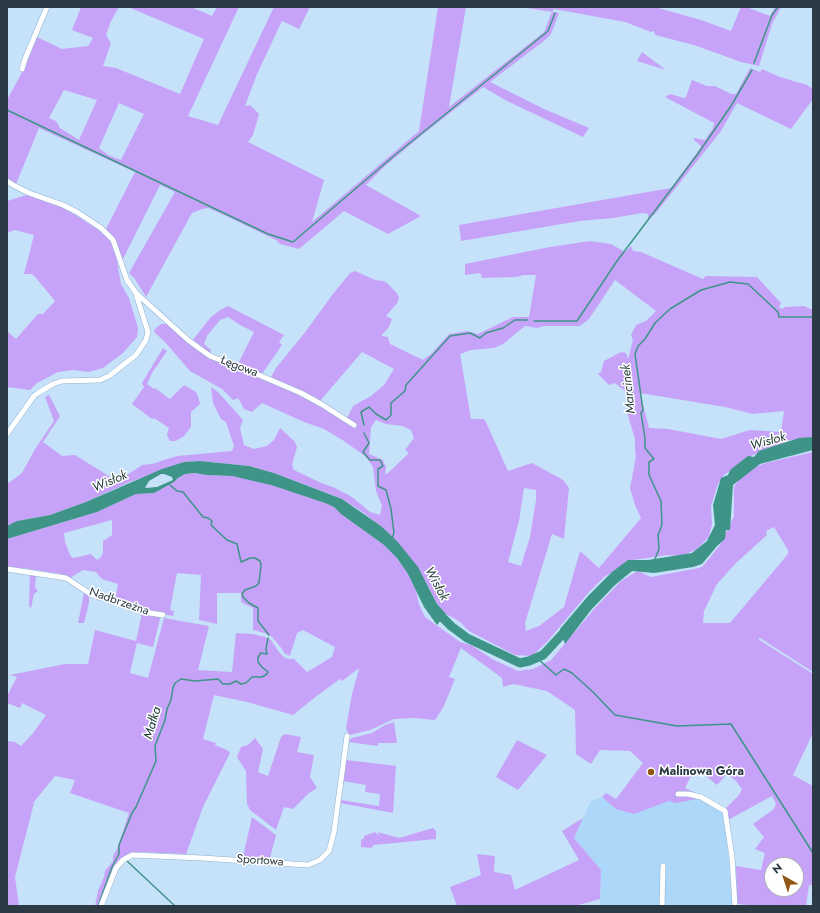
<!DOCTYPE html>
<html>
<head>
<meta charset="utf-8">
<style>
  body { margin:0 }
  #map { position:relative; width:820px; height:913px; overflow:hidden; background:#c5e2fa; font-family:Jost,sans-serif }
  canvas { display:block }
  .frame { position:absolute; inset:0; border:8px solid #2b3a45; pointer-events:none }
  .north { position:absolute; left:764px; top:857px; width:40px; height:40px; box-sizing:border-box; background:#fff; border:1px solid #aab0b5; border-radius:50%; rotate:321deg; font-size:11px; font-weight:700; line-height:16px; text-align:center; color:#2b3a45 }
  .north::after { content:''; display:block; margin:auto; width:14px; height:18px; background:#915614; clip-path:polygon(50% 0,100% 100%,50% 72%,0 100%) }
</style>
</head>
<body>
<div id="map">
<canvas width="820" height="913"></canvas>
<div class="frame"></div>
<div class="north">N</div>
</div>
<script>
const ctx = document.querySelector('canvas').getContext('2d');
ctx.lineJoin = 'round';
function fill(path, color) {
  ctx.fillStyle = color;
  ctx.fill(path, 'evenodd');
}
function poly(rows) {
  const path = new Path2D();
  for (const r of rows) {
    path.moveTo(r[0], r[1]);
    for (let i = 2; i < r.length; i += 2) path.lineTo(r[i], r[i + 1]);
  }
  return path;
}
function trace(path, color, width, dash) {
  ctx.strokeStyle = color;
  ctx.lineWidth = width;
  ctx.lineCap = dash ? 'butt' : 'round';
  ctx.setLineDash(dash || []);
  ctx.stroke(path);
}
function write(font, color, halo, rows, align = 'center') {
  ctx.font = font + ' Jost,sans-serif';
  ctx.lineWidth = 3;
  ctx.setLineDash([]);
  ctx.textBaseline = 'middle';
  ctx.strokeStyle = halo;
  ctx.fillStyle = color;
  for (const [text, x, y, turn = 0] of rows) {
    ctx.save();
    ctx.translate(x, y);
    ctx.rotate((+turn || 0) * Math.PI / 180);
    ctx.textAlign = isNaN(turn) ? turn : align;
    if (halo) ctx.strokeText(text, 0, 0);
    ctx.fillText(text, 0, 0);
    ctx.restore();
  }
}
const built = poly([
  [602,797,616,809,669,801,676,803,698,797,724,812,733,906,600,906,601,870,574,838,591,801]
]);
const green = poly([
  [81,7,119,7,111,21,106,35,111,43,103,66,116,68,180,94,204,39,128,7,191,7,212,16,217,7,239,7,188,116,218,125,274,7,310,7,299,29,282,21,257,74,245,106,250,105,259,114,253,135,248,142,324,180,312,222,419,131,438,7,466,7,449,107,544,32,552,12,521,7,655,7,701,20,731,31,741,7,746,7,770,16,775,7,781,7,772,24,759,66,741,62,694,45,655,35,654,31,651,32,625,22,554,9,552,12,559,13,551,34,545,40,490,82,544,109,589,128,583,137,507,101,483,87,422,135,384,167,366,185,421,216,388,234,344,211,299,249,280,244,276,240,226,216,208,208,202,209,192,213,146,297,135,279,129,273,175,192,160,185,122,261,117,243,106,229,135,172,39,128,16,184,7,178,7,100,26,65,37,37,62,49,88,46,93,38,72,30],
  [64,90,97,100,79,140,60,128,56,121,49,118],
  [119,103,144,114,121,160,108,155,99,148],
  [642,52,666,70,637,61],
  [750,68,760,72,762,69,780,77,807,85,813,89,813,99,791,129,737,103,721,131,655,214,648,219,648,214,643,213,613,218,580,221,461,241,459,225,671,188,701,147,700,145,694,140,694,138,705,140,713,128,714,123,665,97,670,94,684,98,686,97,692,80,707,86,715,86,731,94,736,94],
  [27,195,64,208,99,230,110,239,115,250,121,284,129,298,138,328,137,337,123,353,103,368,89,372,74,370,58,372,37,383,30,390,7,387,7,331,16,339,38,314,43,314,55,301,36,278,32,274,24,274,34,235,15,230,7,233,7,201],
  [590,241,611,244,625,252,631,246,633,251,641,252,703,279,706,276,757,277,781,303,779,307,782,309,785,307,804,306,813,310,813,437,785,441,781,446,753,455,724,475,718,484,711,506,712,524,709,537,697,549,682,556,668,555,626,561,622,567,604,577,589,592,547,642,532,656,515,655,469,631,459,621,446,614,437,604,428,586,397,541,381,526,361,511,342,499,330,494,274,473,249,466,200,461,184,462,130,482,86,502,50,515,21,520,7,526,7,484,22,473,35,449,54,421,45,397,49,395,60,416,43,442,62,456,75,455,112,478,116,478,127,475,142,465,152,464,177,456,232,451,234,446,226,422,221,419,213,403,211,387,218,392,243,420,240,428,244,445,254,449,267,446,274,440,280,428,295,442,297,447,292,465,294,470,319,482,335,488,352,497,370,512,380,515,382,506,376,491,373,467,365,456,344,441,324,429,304,422,262,403,252,412,244,409,238,398,233,400,222,389,190,371,165,342,154,332,155,329,161,324,167,324,189,344,320,405,356,429,356,424,347,418,353,406,371,396,384,385,394,369,362,352,320,401,271,377,276,368,306,331,333,294,350,273,355,271,375,280,383,281,387,283,396,292,399,297,398,302,386,316,392,319,389,327,381,336,388,337,390,344,423,360,432,353,449,334,467,331,478,334,513,317,529,317,536,275,524,275,516,277,482,278,480,273,465,275,465,264,550,247],
  [615,280,656,311,646,321,636,325,631,335,633,340,628,359,626,353,621,352,604,361,601,372,598,374,609,385,615,383,625,391,630,407,626,409,635,439,635,451,636,456,630,488,635,505,641,518,599,568,580,551,564,607,539,626,526,631,525,623,552,534,564,539,569,488,563,480,532,463,508,471,485,420,483,419,471,419,460,354,471,350,494,348,503,344,525,326,537,328,544,326,580,326,589,319],
  [640,393,725,407,753,414,784,411,781,432,750,430,721,439,668,429,649,428],
  [376,420,386,424,402,426,411,430,414,438,405,450,409,453,388,473,385,474,386,467,383,460,369,454,371,427],
  [524,488,536,490,536,500,530,537,521,566,508,562,519,521],
  [228,306,284,335,279,342,282,345,262,374,238,364,254,332,240,325,228,317,220,320,207,336,204,344,211,350,210,354,192,341,211,317,220,310],
  [163,348,167,351,152,373,147,384,154,389,155,388,170,399,184,385,196,392,199,399,200,404,191,412,191,427,184,436,176,441,170,441,167,435,169,428,154,418,152,419,132,404,144,387,142,383],
  [813,452,813,672,760,638,758,639,813,674,813,733,793,775,813,786,813,885,809,885,806,906,761,906,737,904,736,866,761,870,765,853,755,849,764,837,753,824,774,809,776,804,772,796,728,820,725,809,739,795,742,789,736,781,727,774,717,785,706,776,694,770,685,788,698,794,697,799,676,803,669,801,634,814,616,809,602,797,606,793,616,799,643,763,630,751,600,750,591,764,576,754,575,710,547,691,513,684,503,687,502,678,461,648,449,677,455,679,443,708,435,720,414,718,394,719,370,730,350,735,348,733,346,728,352,694,359,669,358,669,342,681,340,679,318,695,293,715,247,702,214,695,203,739,216,743,215,745,227,750,230,753,203,807,186,854,139,852,128,855,123,859,99,906,95,906,98,891,104,877,105,871,113,861,113,856,117,849,129,813,70,793,75,780,55,776,33,803,34,803,15,877,19,906,7,906,7,741,15,742,21,746,33,733,46,715,22,703,20,708,7,703,7,696,17,677,10,675,65,664,88,664,95,630,136,641,142,613,159,616,160,619,153,647,137,643,130,673,148,678,164,618,209,626,198,670,232,672,236,633,253,634,265,637,271,640,279,652,285,658,290,659,294,659,307,672,332,657,335,647,303,630,297,633,290,656,284,653,282,649,272,637,264,633,253,630,253,608,241,602,241,593,217,593,217,624,199,620,201,575,177,573,170,610,174,611,173,616,142,610,115,600,118,584,102,579,96,572,83,570,70,578,61,574,23,568,7,568,7,539,97,512,136,494,154,493,174,482,178,478,185,474,193,473,207,475,232,476,259,481,325,503,334,507,341,514,384,545,397,558,408,574,416,590,419,604,425,617,460,642,471,645,494,660,518,671,533,669,551,660,595,608,621,581,629,576,638,571,651,577,699,568,703,566,720,545,734,516,734,487,744,471,766,463],
  [112,520,112,535,103,541,103,553,101,557,97,560,91,554,73,558,70,555,65,542,64,533],
  [774,527,788,550,788,554,730,623,703,623,704,611,717,584,736,563,767,535,766,531],
  [772,865,796,865,796,889,772,889],
  [30,574,36,576,35,587,38,591,34,594,31,608,29,606],
  [84,593,89,596,89,603,84,623,78,623],
  [394,722,397,743,378,743,378,746,348,742,352,738,372,733,385,725],
  [285,734,301,737,297,752,314,755,310,777,317,788,309,793,293,809,284,807,276,830,250,810,247,804,246,771,237,757,241,747,248,745,255,738,263,749,258,772,268,776,281,737],
  [517,740,547,755,518,790,496,777],
  [346,760,396,766,393,813,340,803,340,800,379,806,380,794,365,792,366,785,343,781],
  [252,817,276,835,270,858,243,857],
  [583,818,574,838,601,870,600,899,575,906,457,906,450,887,481,875,477,854,495,856,494,872,511,875,515,890,579,860,562,831],
  [433,828,436,831,436,839,374,845,371,848,361,847,361,840,364,838,364,836,375,832,379,836,378,832,399,838]
]);
const water = poly([
  [813,437,813,450,760,464,733,485,730,530,726,530,725,539,717,546,702,564,693,567,654,573,632,571,615,585,591,610,565,644,560,629,588,596,612,572,628,560,648,560,692,553,707,541,715,525,713,505,721,478,728,475,730,470,748,456,754,457,759,451,799,438],
  [200,461,249,466,274,473,342,499,381,526,397,541,418,567,437,604,446,614,437,625,424,607,408,574,397,558,384,545,341,514,334,507,325,503,271,485,232,476,207,475,194,473,185,474,178,478,174,482,154,493,136,494,97,512,7,539,7,526,17,521,50,515,86,502,162,469,184,462],
  [161,474,164,474,172,477,173,480,157,487,145,488,149,481]
]);
const stream = poly([
  [754,63,772,15,778,7],
  [7,110,268,234,293,242,395,155,548,31,555,13],
  [534,321,577,321,617,261,697,155,731,106,752,70],
  [364,425,361,412,369,407,376,414,386,420,391,415,391,403,405,391,406,385,450,336,470,333,480,338,486,333,503,328,515,320,527,320],
  [364,433,369,443,363,452,370,460,380,460,383,466,378,469,378,486,386,490,391,509,394,533,392,538],
  [170,485,177,491,183,492,203,517,208,518,212,521,211,525,227,540,237,544,241,562,250,558,255,558,260,561,261,565,259,583,256,586,245,590,242,594,243,597,249,603,258,608,258,621,269,635],
  [655,559,659,549,658,535,662,525,661,501,649,475,649,462,654,459,645,448,645,438,641,413,643,410,635,354,638,346,645,339,655,323,670,309,701,290,730,282,748,284,778,312,779,317,813,317],
  [537,658,556,675,564,669,572,673,594,693,615,715,677,726,731,724,813,853],
  [127,861,175,906],
  [98,906,112,867,119,854,119,845,132,813,136,807,156,761,155,746,165,720,167,709,171,700,173,688,175,683,181,679,195,681,218,679,223,684,230,684,236,681,241,684,246,683,252,677,262,677,267,674,268,672,262,667,258,662,258,657,261,653,267,654,266,649,268,638]
]);
const river = poly([
  [435,610,451,626,467,638,520,663,529,661,543,655,569,627]
]);
const minor = poly([
  [22,69,25,59,47,7],
  [7,181,13,185,29,193,63,205,77,212,101,228,113,240,127,280,136,293,188,340,210,356,259,375,301,393,321,404,354,425],
  [7,434,34,396,38,393,53,384,62,381,100,380,109,376,136,355,146,340,148,332,136,294],
  [7,569,66,578,92,595,122,603,143,612,163,615],
  [678,794,688,794,701,797,725,811,732,857,735,906],
  [101,906,116,868,123,860,132,855,202,858,308,865,320,860,329,851,334,832,347,736],
  [662,906,663,866]
]);
const markers = [
  [651,772,4,"#915614"]
];
const streetNames = [
  ["Łęgowa",239,367,21],
  ["Nadbrzeżna",119,602,19],
  ["Sportowa",260,861,4]
];
const poiNames = [
  ["Malinowa Góra",659,772]
];
const waterNames = [
  ["Marcinek",629,389,-96],
  ["Wisłok",768,442,-16],
  ["Wisłok",110,482,-23],
  ["Wisłok",436,584,62],
  ["Małka",153,723,-73]
];
fill(built, '#acd7f9');
fill(green, '#c6a3f9');
fill(water, '#3e9487');
trace(stream, '#3e9487', 1.5);
trace(river, '#3e9487', 9);
trace(minor, '#8fb2ce', 6);
trace(minor, '#fff', 5);
for (const [x, y, r, color] of markers) {
  const dot = new Path2D();
  dot.arc(x, y, r, 0, 2 * Math.PI);
  ctx.fillStyle = color;
  ctx.fill(dot);
  trace(dot, '#fff', 1.5);
}
write('12px', '#2b3a45', '#fff', streetNames);
write('bold 12px', '#2b3a45', '#fff', poiNames, 'left');
write('italic 13px', '#1e3934', '#fff', waterNames);
</script>
</body>
</html>
